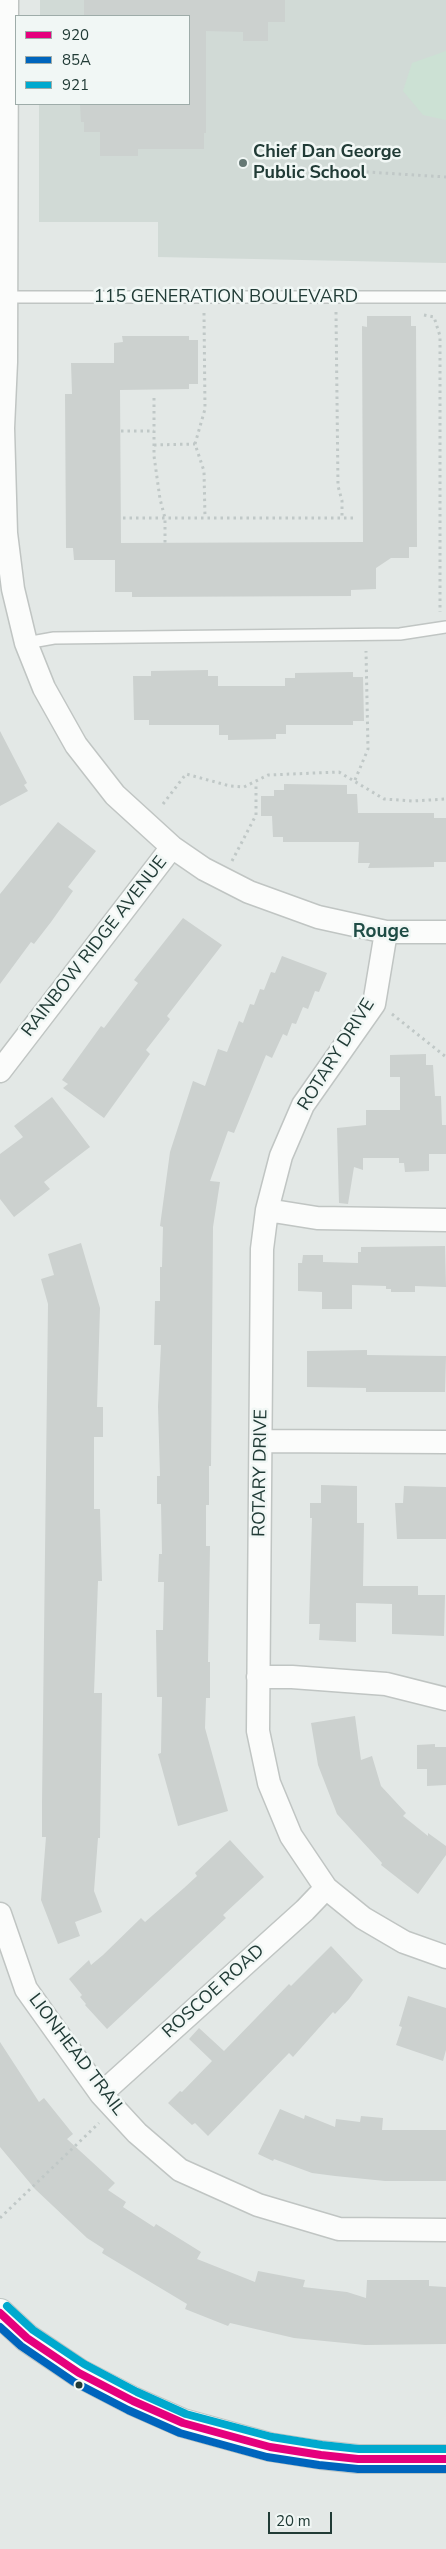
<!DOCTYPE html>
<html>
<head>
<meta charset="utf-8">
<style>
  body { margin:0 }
  #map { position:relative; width:446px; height:2549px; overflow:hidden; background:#e3e8e6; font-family:"Nunito Sans",sans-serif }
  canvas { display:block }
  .legend { position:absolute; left:15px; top:15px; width:175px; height:90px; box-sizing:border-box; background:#f1f7f5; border:1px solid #9eaca9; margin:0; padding:6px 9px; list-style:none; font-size:15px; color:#213b36 }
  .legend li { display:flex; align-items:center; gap:10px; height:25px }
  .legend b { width:25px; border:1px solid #9eaca9 }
  .scale { position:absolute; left:268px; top:2512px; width:64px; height:22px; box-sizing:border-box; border:2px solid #213b36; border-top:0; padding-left:6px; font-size:15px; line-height:18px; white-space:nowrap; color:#213b36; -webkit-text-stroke:4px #f1f7f5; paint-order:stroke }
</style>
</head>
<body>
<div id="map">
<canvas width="446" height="2549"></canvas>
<ul class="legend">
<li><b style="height:6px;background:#e5007d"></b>920</li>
<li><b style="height:6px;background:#0065bd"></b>85A</li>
<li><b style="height:6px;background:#00a9ce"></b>921</li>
</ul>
<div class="scale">20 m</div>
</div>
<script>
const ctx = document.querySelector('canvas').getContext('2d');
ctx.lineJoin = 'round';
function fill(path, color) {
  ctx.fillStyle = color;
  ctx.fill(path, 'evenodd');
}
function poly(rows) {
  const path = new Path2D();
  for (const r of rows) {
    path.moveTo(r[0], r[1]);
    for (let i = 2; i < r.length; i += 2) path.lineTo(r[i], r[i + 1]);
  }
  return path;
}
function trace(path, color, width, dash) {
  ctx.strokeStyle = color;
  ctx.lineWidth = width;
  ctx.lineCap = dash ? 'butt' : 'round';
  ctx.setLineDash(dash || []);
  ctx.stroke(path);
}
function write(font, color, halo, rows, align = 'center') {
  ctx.font = font + ' "Nunito Sans",sans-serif';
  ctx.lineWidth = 5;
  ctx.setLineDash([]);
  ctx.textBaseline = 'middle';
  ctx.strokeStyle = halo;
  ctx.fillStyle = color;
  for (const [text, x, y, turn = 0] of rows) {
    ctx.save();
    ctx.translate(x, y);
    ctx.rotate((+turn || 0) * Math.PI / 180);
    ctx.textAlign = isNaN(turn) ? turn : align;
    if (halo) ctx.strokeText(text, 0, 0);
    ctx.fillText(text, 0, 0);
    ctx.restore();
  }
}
const built = poly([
  [40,0,446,0,446,263,158,257,158,222,39,222,39,104,189,104,189,16,40,16]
]);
const green = poly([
  [446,51,446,120,423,115,403,91,412,63]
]);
const building = poly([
  [84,0,285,0,285,22,268,22,268,41,243,41,243,32,206,31,206,133,204,133,204,149,138,149,138,156,100,156,100,132,84,132,84,122,81,122,80,104,189,104,189,16,84,16],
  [367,316,411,316,411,326,416,326,417,547,409,547,409,558,391,558,376,568,376,589,351,590,351,596,132,597,132,592,115,592,115,560,74,560,73,548,66,548,65,394,72,394,71,363,114,363,114,343,123,342,122,336,189,336,189,340,198,340,198,384,189,384,189,389,120,390,121,543,363,542,362,326,367,327],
  [208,670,208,676,218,676,218,686,285,686,285,678,295,678,295,673,353,672,353,677,363,677,364,721,353,721,353,725,286,725,286,734,276,734,276,739,228,740,228,735,219,735,219,725,149,725,149,720,134,720,133,676,151,676,151,671],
  [0,731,27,783,24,785,28,791,0,806],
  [284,784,347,785,347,794,357,794,358,813,434,813,434,818,446,818,446,862,434,862,434,867,368,868,370,863,358,863,359,842,283,842,283,837,273,837,272,816,261,816,261,796,274,796,274,790,284,790],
  [58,822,96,851,68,887,73,891,51,922,34,944,31,942,0,984,0,894],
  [183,918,222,945,167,1016,170,1019,146,1050,150,1054,104,1118,63,1088,68,1084,62,1080,101,1026,104,1028,138,983,134,980],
  [282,956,327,973,319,992,315,991,308,1009,303,1007,296,1024,292,1023,287,1036,283,1034,272,1058,266,1055,234,1133,228,1131,210,1181,220,1182,213,1227,211,1466,209,1466,209,1505,206,1505,206,1546,210,1546,208,1662,210,1662,210,1698,206,1698,205,1728,228,1811,178,1826,158,1754,161,1753,162,1697,157,1697,156,1630,163,1630,164,1582,158,1582,159,1554,162,1554,161,1504,157,1504,157,1476,160,1476,158,1406,161,1345,154,1345,155,1301,160,1301,160,1267,162,1267,163,1227,160,1226,170,1152,193,1081,205,1086,218,1049,227,1052,239,1021,243,1023,250,1004,254,1005,260,989,264,990,271,972,275,973],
  [426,1054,426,1065,433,1065,435,1096,441,1096,442,1125,446,1125,446,1154,429,1154,429,1171,405,1172,404,1163,399,1163,399,1158,363,1158,363,1170,354,1167,348,1204,339,1203,337,1128,366,1125,366,1110,400,1110,400,1077,390,1077,390,1055],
  [52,1097,90,1147,44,1182,50,1189,14,1217,0,1199,0,1154,23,1137,14,1126],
  [81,1243,100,1308,97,1407,103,1407,103,1437,94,1437,94,1509,100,1509,102,1581,98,1581,94,1693,102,1693,100,1838,98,1838,94,1891,102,1912,75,1922,80,1936,58,1944,41,1900,46,1837,42,1837,42,1802,48,1304,41,1279,54,1275,48,1254],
  [445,1246,446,1287,415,1286,415,1292,391,1292,391,1289,386,1289,386,1286,352,1285,352,1309,322,1309,322,1292,298,1291,298,1263,302,1263,303,1255,323,1255,323,1262,358,1263,358,1252,361,1252,361,1247],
  [367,1350,367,1355,446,1356,445,1392,366,1392,366,1388,307,1387,307,1351],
  [321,1485,357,1486,357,1523,364,1523,363,1586,418,1586,418,1595,445,1595,444,1636,392,1634,392,1604,356,1603,356,1642,319,1640,320,1624,309,1624,312,1518,310,1518,310,1503,321,1503],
  [404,1486,446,1487,446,1539,397,1539,395,1503,403,1503],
  [355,1716,361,1760,372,1756,381,1786,406,1813,403,1816,428,1836,428,1833,446,1846,446,1855,418,1894,381,1865,382,1863,337,1814,318,1765,311,1723],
  [435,1744,435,1747,446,1747,446,1785,427,1786,427,1769,417,1769,417,1745],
  [230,1840,264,1877,223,1915,226,1918,107,2029,85,2005,86,2004,80,1997,82,1995,69,1979,89,1960,91,1965,103,1955,141,1918,145,1922,184,1888,197,1876,195,1873],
  [331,1946,363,1980,349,1999,335,2014,333,2012,293,2057,289,2053,208,2136,195,2123,192,2125,168,2103,180,2091,182,2092,212,2061,189,2039,199,2028,224,2051,289,1984,291,1986],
  [408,1996,446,2008,446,2050,443,2061,396,2045,402,2027,399,2026],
  [0,2042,39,2102,44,2098,73,2134,67,2139,115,2183,108,2190,126,2202,123,2207,154,2227,156,2224,201,2252,197,2259,255,2282,258,2271,305,2280,303,2287,347,2292,366,2298,367,2280,429,2280,429,2286,446,2287,446,2344,365,2345,294,2338,230,2323,228,2326,185,2309,187,2304,102,2253,104,2249,87,2238,35,2189,0,2147],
  [280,2109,304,2119,305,2115,335,2127,336,2119,360,2122,361,2116,383,2118,382,2130,446,2130,446,2181,385,2181,335,2176,312,2173,274,2159,273,2161,258,2154]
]);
const path = poly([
  [308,176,352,171,446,177],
  [336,312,338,486,342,501,342,518],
  [204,313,205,409,195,444,204,471,205,518],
  [424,315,434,317,440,336,440,612],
  [154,398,154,456,160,499,165,518,165,546],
  [121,431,154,431],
  [154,445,195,444],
  [123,518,355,518],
  [355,780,368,749,366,651],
  [163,804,186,774,230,786,244,787,268,775,339,772,384,799,412,801,446,799],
  [232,861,256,815,256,783],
  [392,1014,446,1057],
  [0,2218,99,2123]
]);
const lane = poly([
  [6,297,446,297],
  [26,643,54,638,400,634,446,627]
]);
const street = poly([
  [7,0,6,362,3,428,6,533,13,589,26,643,44,688,76,745,115,795,172,847,204,869,249,892,318,917,386,932,446,932],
  [386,932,374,1004,303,1105,281,1156,267,1210,262,1249,258,1731,269,1783,291,1836,326,1888,363,1918,404,1942,446,1957],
  [0,1071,172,847],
  [267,1210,317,1218,446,1220],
  [262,1441,446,1442],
  [258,1677,292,1677,386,1684,446,1699],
  [0,1914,26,1989,101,2094,137,2133,180,2170,258,2205,339,2229,446,2230],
  [101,2094,305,1910,326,1888]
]);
const secondary = poly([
  [0,2313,27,2338,79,2373,133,2401,183,2423,270,2447,321,2455,358,2459,446,2459]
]);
const bus1 = poly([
  [0,2313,27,2338,79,2373,133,2401,183,2423,270,2447,321,2455,358,2459,446,2459]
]);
const bus2 = poly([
  [0,2327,21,2346,74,2382,128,2410,180,2433,267,2457,319,2465,358,2469,446,2469]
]);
const bus3 = poly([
  [7,2306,33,2330,84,2364,137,2392,186,2414,272,2437,322,2445,359,2449,446,2449]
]);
const markers = [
  [243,163,5,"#657874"],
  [79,2385,4.5,"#213b36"]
];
const poiNames = [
  ["Chief Dan George",253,153],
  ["Public School",253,174]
];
const streetNames = [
  ["115 GENERATION BOULEVARD",226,298],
  ["RAINBOW RIDGE AVENUE",95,947,-52],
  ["ROTARY DRIVE",337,1055,-58],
  ["ROTARY DRIVE",261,1473,-89],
  ["ROSCOE ROAD",214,1992,-42],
  ["LIONHEAD TRAIL",76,2055,53]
];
const neighbourhoodNames = [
  ["Rouge",381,932]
];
fill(built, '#d1dad6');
fill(green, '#cce1d4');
fill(building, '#ccd1cf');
trace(lane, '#c0c5c3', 14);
trace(street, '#c0c5c3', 25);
trace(secondary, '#bec6c3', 30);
trace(path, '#c0c8c7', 3, [2.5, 4]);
trace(lane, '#fbfcfb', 11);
trace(street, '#fbfcfb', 22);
trace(secondary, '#fbfcfb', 28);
trace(bus1, '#e5007d', 8);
trace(bus2, '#0065bd', 8);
trace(bus3, '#00a9ce', 8);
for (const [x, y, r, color] of markers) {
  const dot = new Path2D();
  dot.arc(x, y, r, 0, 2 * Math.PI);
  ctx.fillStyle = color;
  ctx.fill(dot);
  trace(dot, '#f1f7f5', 2);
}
write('bold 18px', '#213b36', '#f1f7f5', poiNames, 'left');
write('18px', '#213b36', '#f1f7f5', streetNames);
write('bold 19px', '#1e4c45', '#f1f7f5', neighbourhoodNames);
</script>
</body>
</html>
